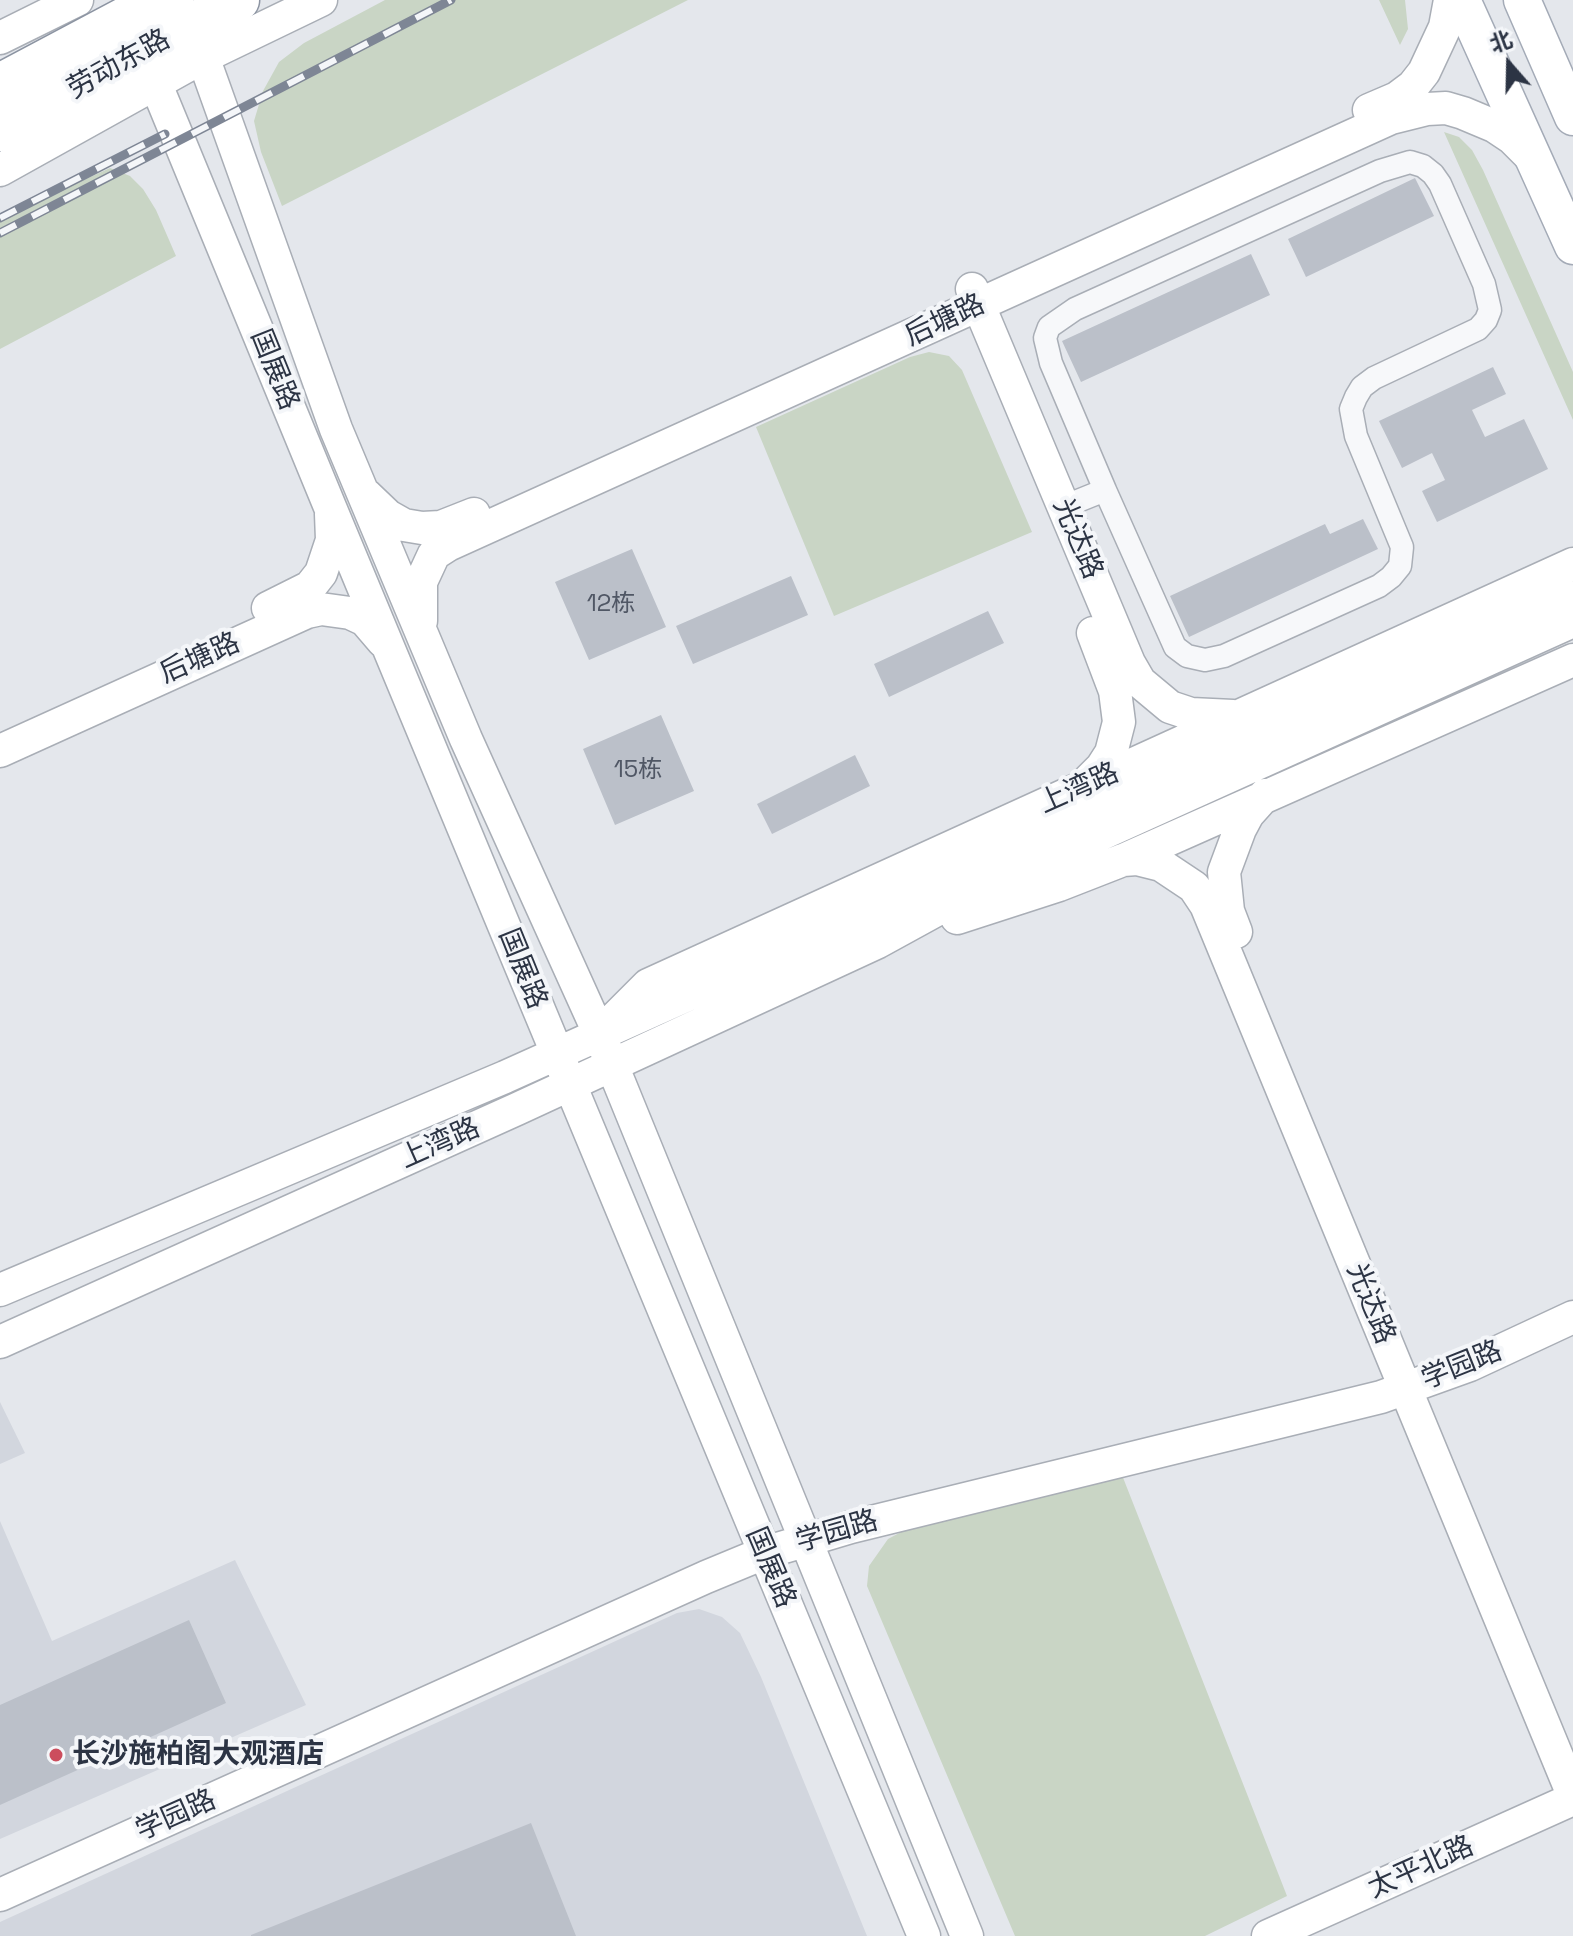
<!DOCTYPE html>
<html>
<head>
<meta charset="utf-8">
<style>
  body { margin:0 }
  #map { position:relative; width:1573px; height:1936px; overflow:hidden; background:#e4e7ec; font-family:"Space Grotesk","Noto Sans SC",sans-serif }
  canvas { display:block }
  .north { position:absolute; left:1469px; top:24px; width:80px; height:80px; -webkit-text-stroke:6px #f4f6f9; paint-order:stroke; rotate:340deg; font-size:22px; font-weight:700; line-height:32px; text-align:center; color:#2c3444 }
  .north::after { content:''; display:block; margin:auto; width:28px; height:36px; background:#2c3444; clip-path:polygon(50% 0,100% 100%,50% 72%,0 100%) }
</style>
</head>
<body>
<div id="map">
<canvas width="1573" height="1936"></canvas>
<div class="north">北</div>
</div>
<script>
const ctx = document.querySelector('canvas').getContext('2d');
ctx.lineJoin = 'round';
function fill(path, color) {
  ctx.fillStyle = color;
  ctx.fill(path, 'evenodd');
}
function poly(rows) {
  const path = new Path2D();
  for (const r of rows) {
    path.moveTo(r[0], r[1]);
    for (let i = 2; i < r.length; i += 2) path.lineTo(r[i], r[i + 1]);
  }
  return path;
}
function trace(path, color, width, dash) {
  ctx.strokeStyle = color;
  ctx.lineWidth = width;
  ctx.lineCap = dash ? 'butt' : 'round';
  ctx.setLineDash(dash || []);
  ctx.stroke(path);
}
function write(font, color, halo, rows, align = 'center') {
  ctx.font = font + ' "Space Grotesk","Noto Sans SC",sans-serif';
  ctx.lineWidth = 8;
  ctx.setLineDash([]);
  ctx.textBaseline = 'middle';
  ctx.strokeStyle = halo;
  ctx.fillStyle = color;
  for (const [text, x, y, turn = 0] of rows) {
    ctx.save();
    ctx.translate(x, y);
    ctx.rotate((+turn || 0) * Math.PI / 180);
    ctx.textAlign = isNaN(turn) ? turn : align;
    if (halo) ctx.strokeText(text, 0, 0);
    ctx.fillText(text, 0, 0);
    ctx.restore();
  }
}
const built = poly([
  [0,1402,25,1453,0,1464],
  [0,1521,52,1641,235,1560,306,1705,0,1839],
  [699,1609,722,1617,740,1633,761,1677,867,1936,0,1936,0,1922,677,1613]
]);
const green = poly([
  [385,0,688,0,282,206,261,152,254,121,263,91,279,62,304,43],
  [1379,0,1405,0,1408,29,1400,45],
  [1444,132,1459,137,1472,150,1483,170,1573,372,1573,420],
  [110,168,130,176,143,189,156,210,176,256,0,349,0,218],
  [929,352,949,356,962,370,1032,532,834,616,756,427,910,357],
  [1122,1475,1287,1896,1205,1936,1015,1936,867,1586,869,1566,888,1539,918,1523]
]);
const building = poly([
  [1415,178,1434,216,1306,277,1288,239],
  [1251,254,1270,295,1081,382,1062,341],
  [1493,367,1506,394,1472,410,1485,437,1524,419,1548,469,1437,522,1422,491,1445,480,1432,453,1402,468,1379,421],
  [1363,519,1378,549,1189,637,1170,596,1325,524,1330,534],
  [632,549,666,627,589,660,555,582],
  [791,576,808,615,693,664,676,626],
  [988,611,1004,643,889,697,874,664],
  [661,715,694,791,615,825,583,749],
  [855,755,870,786,772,834,757,804],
  [189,1620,226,1703,0,1805,0,1705],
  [531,1823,576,1936,251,1936,251,1935]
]);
const street = poly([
  [1063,507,1105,490,1175,647,1187,656,1205,660,1224,656,1379,586,1391,577,1400,566,1402,547,1356,436,1351,409,1356,397,1362,387,1374,378,1478,329,1486,320,1490,310,1484,284,1440,184,1433,174,1423,166,1410,162,1380,171,1075,309,1049,327,1045,338,1051,363,1105,490]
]);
const secondary = poly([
  [179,7,203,57,336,429,466,739,599,1033,967,1936],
  [138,33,155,82,330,507,924,1936],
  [0,38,77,0],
  [1369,110,1397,98,1413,86,1424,72,1445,27,1450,0],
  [0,170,203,57,321,0],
  [972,289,1129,663,1140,682,1170,707,1191,714,1233,716],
  [366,495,388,516,404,525,422,528,441,527,474,514],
  [268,608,310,587,321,573,332,540,331,514],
  [421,621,421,582,434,554,448,545,1391,118,1427,109,1446,108,1463,113,1494,126,1512,138,1534,160],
  [0,751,307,612,321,609,350,613,365,620,383,641],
  [1086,783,1102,767,1111,753,1119,722,1115,691,1093,633],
  [1123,860,1137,859,1161,865,1194,887,1206,905,1573,1795],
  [957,918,1059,885,1123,860,1573,660],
  [1236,932,1228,911,1224,872,1240,829,1248,814,1265,795],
  [616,1017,648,985,1573,564],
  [0,1290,505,1077,1573,597],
  [0,1342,517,1109,878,942,951,902,1573,621],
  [0,1895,706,1577,764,1553,851,1527,1381,1397,1470,1365,1573,1317],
  [1268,1936,1573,1799]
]);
const primary = poly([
  [1462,0,1573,246],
  [1522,0,1573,117]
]);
const highway = poly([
  [0,85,160,0],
  [0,130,238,0]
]);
const rail = poly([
  [0,218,165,134],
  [0,233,451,0]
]);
const markers = [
  [56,1755,8,"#cc4d5d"]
];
const numberNames = [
  ["12栋",611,604],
  ["15栋",638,770]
];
const streetNames = [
  ["劳动东路",119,65,-29],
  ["后塘路",945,321,-25],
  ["国展路",274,370,68],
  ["光达路",1077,539,67],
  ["后塘路",200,659,-24],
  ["上湾路",1079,789,-24],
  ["国展路",522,969,68],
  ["上湾路",440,1144,-24],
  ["光达路",1370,1304,68],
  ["学园路",1462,1366,-22],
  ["学园路",837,1532,-16],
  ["国展路",770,1568,67],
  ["学园路",176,1816,-24],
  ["太平北路",1421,1868,-24]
];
const poiNames = [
  ["长沙施柏阁大观酒店",72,1755]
];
fill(built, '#d2d6de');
fill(green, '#c9d5c5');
fill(building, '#bbc0c9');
trace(street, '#a9aeb6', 25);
trace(secondary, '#a9aeb6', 35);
trace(primary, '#a4abb7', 39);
trace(highway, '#8c94a2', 45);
trace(street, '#f7f8fa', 22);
trace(secondary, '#fff', 32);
trace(primary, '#fff', 36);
trace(highway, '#fff', 42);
trace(rail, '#7e8695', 9);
trace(rail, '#f4f6f9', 6, [18]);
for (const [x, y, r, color] of markers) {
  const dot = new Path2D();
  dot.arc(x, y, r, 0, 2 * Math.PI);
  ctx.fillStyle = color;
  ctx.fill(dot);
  trace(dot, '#f4f6f9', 3);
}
write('24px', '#505765', null, numberNames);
write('28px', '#2c3444', '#f4f6f9', streetNames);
write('bold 28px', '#2c3444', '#f4f6f9', poiNames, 'left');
</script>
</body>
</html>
